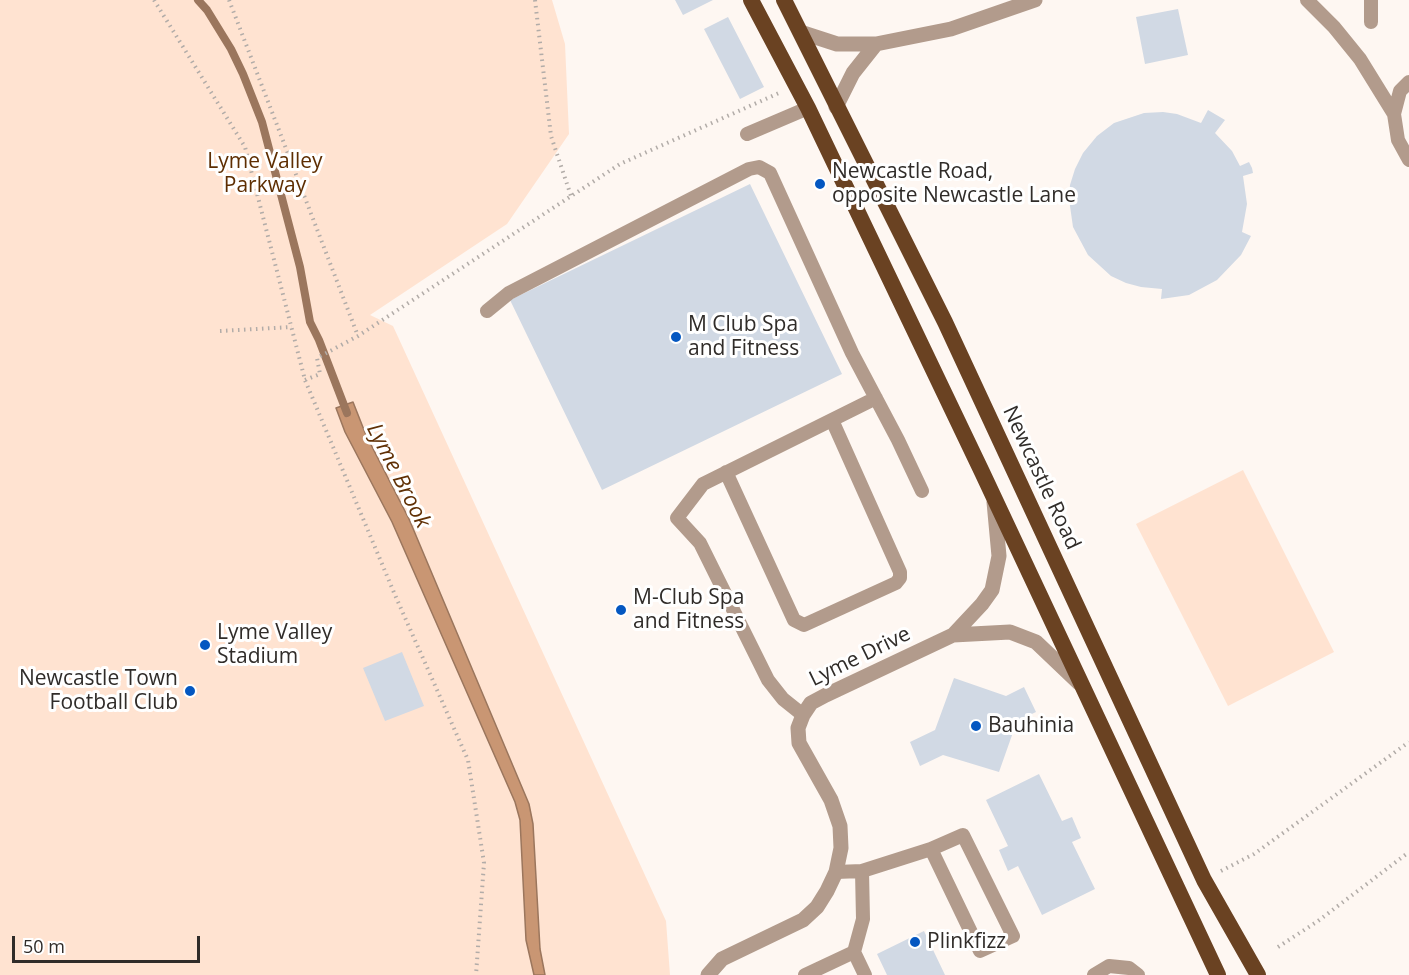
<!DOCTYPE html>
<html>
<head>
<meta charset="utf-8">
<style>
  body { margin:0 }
  #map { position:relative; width:1409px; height:975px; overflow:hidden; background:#fef7f2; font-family:"Open Sans",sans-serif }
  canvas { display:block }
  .scale { position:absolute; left:12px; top:936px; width:188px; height:27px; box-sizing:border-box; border:3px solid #302c29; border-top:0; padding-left:8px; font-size:18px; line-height:21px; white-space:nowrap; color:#302c29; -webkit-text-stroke:4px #fff; paint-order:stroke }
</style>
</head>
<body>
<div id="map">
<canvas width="1409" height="975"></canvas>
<div class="scale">50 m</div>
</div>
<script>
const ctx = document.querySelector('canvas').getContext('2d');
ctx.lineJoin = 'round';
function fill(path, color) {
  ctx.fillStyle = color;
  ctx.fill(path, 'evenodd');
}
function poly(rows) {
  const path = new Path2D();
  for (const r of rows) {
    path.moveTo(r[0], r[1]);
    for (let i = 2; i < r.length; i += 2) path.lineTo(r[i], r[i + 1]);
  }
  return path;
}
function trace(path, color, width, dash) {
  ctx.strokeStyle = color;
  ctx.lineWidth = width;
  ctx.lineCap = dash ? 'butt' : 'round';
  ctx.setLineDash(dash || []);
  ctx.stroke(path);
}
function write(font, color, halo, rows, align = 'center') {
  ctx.font = font + ' "Open Sans",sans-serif';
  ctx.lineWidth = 6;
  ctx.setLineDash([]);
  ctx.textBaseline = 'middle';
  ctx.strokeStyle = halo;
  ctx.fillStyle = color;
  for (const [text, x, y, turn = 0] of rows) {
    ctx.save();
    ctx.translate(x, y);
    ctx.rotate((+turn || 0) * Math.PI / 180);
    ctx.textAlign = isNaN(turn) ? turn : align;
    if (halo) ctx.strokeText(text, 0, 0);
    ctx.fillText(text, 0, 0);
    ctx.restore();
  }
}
const green = poly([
  [0,0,552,0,565,44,569,134,507,224,370,315,393,326,666,921,670,975,0,975],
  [1243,470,1334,652,1228,706,1136,524]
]);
const water = poly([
  [353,402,366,435,409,519,529,804,533,824,540,949,545,975,534,975,526,940,520,820,515,802,392,522,345,432,336,408,353,402]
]);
const stream = poly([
  [198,0,207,10,231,49,243,74,262,122,300,267,310,322,319,340,347,413]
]);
const building = poly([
  [675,0,713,0,683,15],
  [1178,9,1188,55,1145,64,1136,17],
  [728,17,764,87,740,99,704,29],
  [1208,110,1225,120,1215,133,1232,151,1240,166,1249,162,1252,168,1253,173,1243,176,1247,204,1242,232,1251,236,1241,255,1217,280,1189,295,1161,299,1162,289,1141,287,1126,283,1111,276,1088,255,1073,227,1069,199,1070,185,1075,169,1083,153,1097,136,1114,123,1144,113,1163,112,1177,114,1201,123],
  [750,184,842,374,602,490,510,300],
  [402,652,424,706,385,721,363,668],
  [954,678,1006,696,1024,687,1036,712,1017,721,999,772,943,755,920,766,910,742,935,730],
  [1039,774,1062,821,1072,817,1081,838,1072,842,1095,889,1042,915,1018,866,1008,871,999,850,1008,846,986,800],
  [924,931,945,975,887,975,877,954]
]);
const path = poly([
  [154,0,245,147,305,380,395,595,468,760,484,863,476,975],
  [229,0,358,336],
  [535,0,551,136,571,196],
  [220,331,292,327],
  [305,380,320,374,317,358,358,336,620,164,779,93],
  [1221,871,1254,854,1409,742],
  [1278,947,1318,921,1409,852]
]);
const service = poly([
  [1307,0,1334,27,1360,59,1394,114],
  [1371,0,1371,22],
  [1409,82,1400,91,1394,114,1398,140,1409,160],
  [747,134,808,108],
  [487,311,509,293,749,169,759,167,770,173,852,353,898,440,922,491],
  [726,472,794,620,804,625,896,583,900,578,900,572,832,420],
  [803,715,783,699,768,680,700,543,677,518,703,484,876,398],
  [862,871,931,849,963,835,1013,936,980,951,931,849],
  [854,952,865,975],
  [805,975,854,952,863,919,862,871,836,872],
  [1094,975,1109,966,1129,968,1138,975]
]);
const minor = poly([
  [953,635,1010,632,1036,642,1079,683],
  [708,975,722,959,803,920,817,907,827,891,836,872,841,848,840,826,831,800,799,743,798,728,803,715,811,703,826,695,953,635,982,604,992,590,999,556,994,502]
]);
const tertiary = poly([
  [800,32,837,44,876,44,951,29,1035,0],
  [836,107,853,73,876,44]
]);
const trunk = poly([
  [751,0,808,108,982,472,1218,975],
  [784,0,945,322,1204,880,1258,975]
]);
const markers = [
  [820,184,6,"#0457c1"],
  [676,337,6,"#0457c1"],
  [621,610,6,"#0457c1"],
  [205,645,6,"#0457c1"],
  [190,691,6,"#0457c1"],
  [976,726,6,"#0457c1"],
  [915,942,6,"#0457c1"]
];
const parkNames = [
  ["Lyme Valley",265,162],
  ["Parkway",265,186]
];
const poiNames = [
  ["Newcastle Road,",832,172],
  ["opposite Newcastle Lane",832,196],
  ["M Club Spa",688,325],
  ["and Fitness",688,349],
  ["M-Club Spa",633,598],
  ["and Fitness",633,622],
  ["Lyme Valley",217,633],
  ["Stadium",217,657],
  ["Newcastle Town",178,679,"right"],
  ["Football Club",178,703,"right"],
  ["Bauhinia",988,726],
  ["Plinkfizz",927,942]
];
const streetNames = [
  ["Newcastle Road",1041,478,65],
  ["Lyme Drive",860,657,-26]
];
const waterNames = [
  ["Lyme Brook",398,476,63]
];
fill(green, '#ffe3d1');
fill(water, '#c99673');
trace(water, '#9b765d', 1.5);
trace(stream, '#9b765d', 8);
fill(building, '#d1d9e4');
trace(path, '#b2aca8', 4, [1.5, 4.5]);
trace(service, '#b29b8c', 14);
trace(minor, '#b29b8c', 15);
trace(tertiary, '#b29b8c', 15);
trace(trunk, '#6a4222', 16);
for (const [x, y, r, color] of markers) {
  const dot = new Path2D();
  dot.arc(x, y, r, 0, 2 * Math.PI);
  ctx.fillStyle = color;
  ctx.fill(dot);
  trace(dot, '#fff', 2);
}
write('21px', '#5e2e02', '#fff', parkNames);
write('21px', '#302c29', '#fff', poiNames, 'left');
write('21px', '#302c29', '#fff', streetNames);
write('italic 22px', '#603005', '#fff', waterNames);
</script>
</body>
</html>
